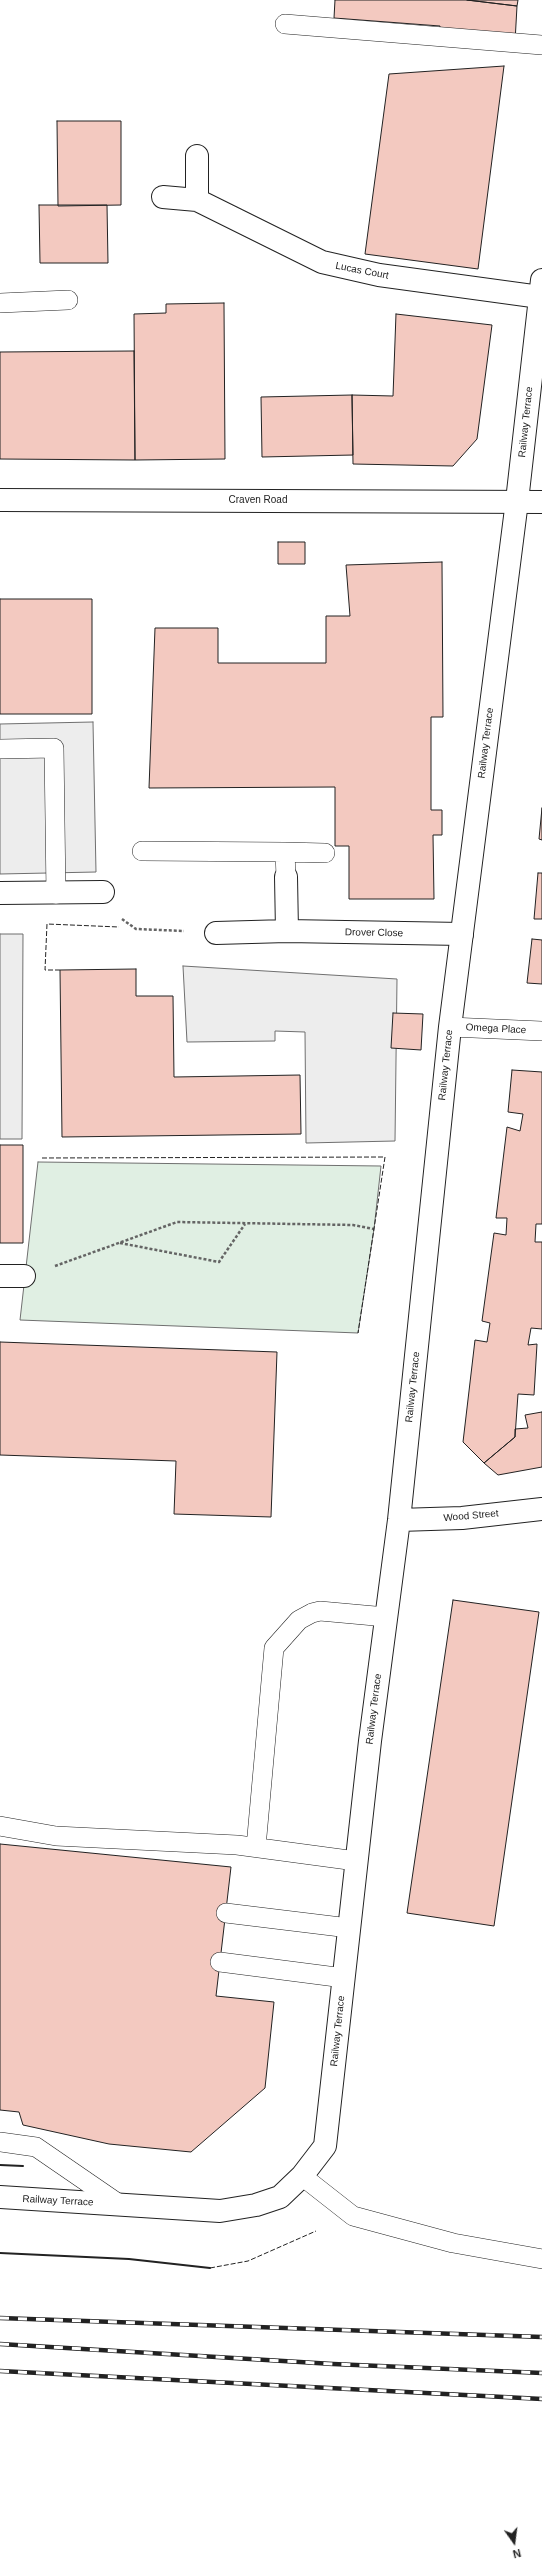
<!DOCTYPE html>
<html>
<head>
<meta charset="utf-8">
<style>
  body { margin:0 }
  #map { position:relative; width:542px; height:2570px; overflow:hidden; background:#fff; font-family:Arial,sans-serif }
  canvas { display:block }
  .north { position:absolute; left:494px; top:2522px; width:40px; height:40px; -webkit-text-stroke:3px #fff; paint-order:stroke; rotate:166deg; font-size:11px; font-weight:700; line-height:16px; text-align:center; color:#222 }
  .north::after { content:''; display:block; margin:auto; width:14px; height:18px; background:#222; clip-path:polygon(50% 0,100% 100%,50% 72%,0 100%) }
</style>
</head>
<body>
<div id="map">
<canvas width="542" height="2570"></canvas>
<div class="north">N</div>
</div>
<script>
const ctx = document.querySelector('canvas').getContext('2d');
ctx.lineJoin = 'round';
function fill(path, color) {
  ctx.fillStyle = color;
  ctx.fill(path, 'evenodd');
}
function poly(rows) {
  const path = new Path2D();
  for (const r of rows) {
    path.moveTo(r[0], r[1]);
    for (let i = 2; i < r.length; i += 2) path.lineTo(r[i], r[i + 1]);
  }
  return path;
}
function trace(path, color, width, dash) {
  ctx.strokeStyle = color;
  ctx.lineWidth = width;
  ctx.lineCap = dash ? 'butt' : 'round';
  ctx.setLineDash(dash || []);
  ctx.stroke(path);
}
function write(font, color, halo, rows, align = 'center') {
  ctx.font = font + ' Arial,sans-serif';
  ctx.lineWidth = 3;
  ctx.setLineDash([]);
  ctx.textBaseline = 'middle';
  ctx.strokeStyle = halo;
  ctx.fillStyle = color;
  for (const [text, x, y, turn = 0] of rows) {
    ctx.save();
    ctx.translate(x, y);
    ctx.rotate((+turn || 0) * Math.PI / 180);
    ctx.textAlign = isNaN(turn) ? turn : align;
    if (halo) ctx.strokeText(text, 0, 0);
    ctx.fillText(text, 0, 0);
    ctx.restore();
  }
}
const green = poly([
  [38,1162,381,1166,374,1229,358,1333,20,1320,38,1162]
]);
const parking = poly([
  [93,722,96,872,0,874,0,724,93,722],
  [0,934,23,934,22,1139,0,1139,0,934],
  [183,966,397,979,395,1141,306,1143,305,1032,275,1031,275,1041,187,1042,183,966]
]);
const building = poly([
  [335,0,467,0,517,6,515,42,439,37,440,26,334,18,335,0],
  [467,0,518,0,517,6,467,0],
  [504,66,478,269,365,254,389,74,504,66],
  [57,121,121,121,121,205,58,206,57,121],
  [39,205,107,205,108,263,40,263,39,205],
  [224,303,225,459,135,460,134,314,166,313,166,304,224,303],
  [396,314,492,325,477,439,453,466,353,464,352,395,393,396,396,314],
  [134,351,135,460,0,459,0,352,134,351],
  [352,395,353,455,262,457,261,397,352,395],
  [278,542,305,542,305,564,278,564,278,542],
  [442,562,443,717,431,717,431,810,442,810,442,835,433,835,434,899,349,899,349,846,335,846,335,787,149,788,155,628,218,628,218,663,326,663,326,616,350,616,346,565,442,562],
  [0,599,92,599,92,714,0,714,0,599],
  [542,808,542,840,539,839,542,808],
  [538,873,542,873,542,919,534,919,538,873],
  [532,939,542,940,542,984,527,983,532,939],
  [136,969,136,996,173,996,174,1077,300,1075,301,1134,62,1137,60,970,136,969],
  [393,1013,423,1014,421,1050,391,1048,393,1013],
  [512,1070,542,1072,542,1224,536,1224,535,1242,542,1242,542,1329,531,1328,528,1345,537,1344,534,1395,518,1394,515,1437,484,1463,463,1442,475,1340,487,1342,490,1323,482,1321,494,1233,506,1235,507,1218,496,1218,507,1127,520,1131,523,1114,508,1112,512,1070],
  [0,1145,23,1145,23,1243,0,1243,0,1145],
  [0,1342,277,1352,271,1517,174,1514,176,1461,0,1455,0,1342],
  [542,1412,542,1467,498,1475,484,1463,515,1437,515,1429,528,1428,525,1415,542,1412],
  [453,1600,539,1612,494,1926,407,1913,453,1600],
  [0,1844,231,1867,216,1996,274,2002,265,2088,191,2152,109,2144,23,2125,19,2112,0,2110,0,1844]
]);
const path = poly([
  [122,919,136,929,184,931],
  [120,1243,219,1262,245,1224],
  [55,1266,177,1222,353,1225,374,1229]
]);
const lane = poly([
  [285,24,542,45],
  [0,303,68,300],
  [0,749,54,748,56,894],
  [142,851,285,852],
  [286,877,285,852,325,853],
  [450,1027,542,1031],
  [0,1826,56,1836,237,1845,356,1861],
  [256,1847,274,1648,299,1620,312,1613,320,1611,386,1617],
  [226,1913,349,1928],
  [220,1962,344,1978],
  [0,2142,36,2147,119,2204],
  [302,2176,353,2216,453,2243,542,2259]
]);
const street = poly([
  [163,197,197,200,322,262,379,275,540,297],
  [197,200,197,156],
  [0,500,542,502],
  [286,877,287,931],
  [0,893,103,892],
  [216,933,287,931,462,934],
  [0,1276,24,1276]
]);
const secondary = poly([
  [399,1520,462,1518,542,1509],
  [0,2197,220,2211,256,2205,280,2197,302,2176,325,2146,370,1741,399,1520,450,1027,517,501,542,280]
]);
const rail = poly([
  [0,2318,542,2337],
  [0,2344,333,2364,542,2373],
  [0,2371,542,2399]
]);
const fence = poly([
  [60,970,45,970,47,924,119,927],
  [42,1158,385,1157,358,1333],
  [210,2268,248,2261,316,2231]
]);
const wall = poly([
  [0,2165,23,2166],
  [0,2253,129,2259,210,2268]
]);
const streetNames = [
  ["Lucas Court",362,271,11],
  ["Railway Terrace",526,422,-84],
  ["Craven Road",258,500],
  ["Railway Terrace",486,743,-83],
  ["Drover Close",374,933,1],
  ["Omega Place",496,1029,3],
  ["Railway Terrace",446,1065,-84],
  ["Railway Terrace",413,1387,-84],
  ["Wood Street",471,1516,-5],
  ["Railway Terrace",374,1709,-83],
  ["Railway Terrace",338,2031,-84],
  ["Railway Terrace",58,2201,3]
];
fill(green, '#e0efe3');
trace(green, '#6f6f6f', 1);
fill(parking, '#ededed');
trace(parking, '#6f6f6f', 1);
fill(building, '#f3c9c0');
trace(building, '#222', 1);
trace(lane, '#222', 20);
trace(street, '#222', 24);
trace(secondary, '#222', 24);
trace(path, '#646464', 2.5, [3, 2]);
trace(lane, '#fff', 19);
trace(street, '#fff', 22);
trace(secondary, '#fff', 22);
trace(rail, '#222', 4.5);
trace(rail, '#fff', 3, [9]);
trace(fence, '#222', 1, [5, 2]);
trace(wall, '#222', 2);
write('10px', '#222', '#fff', streetNames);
</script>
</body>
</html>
